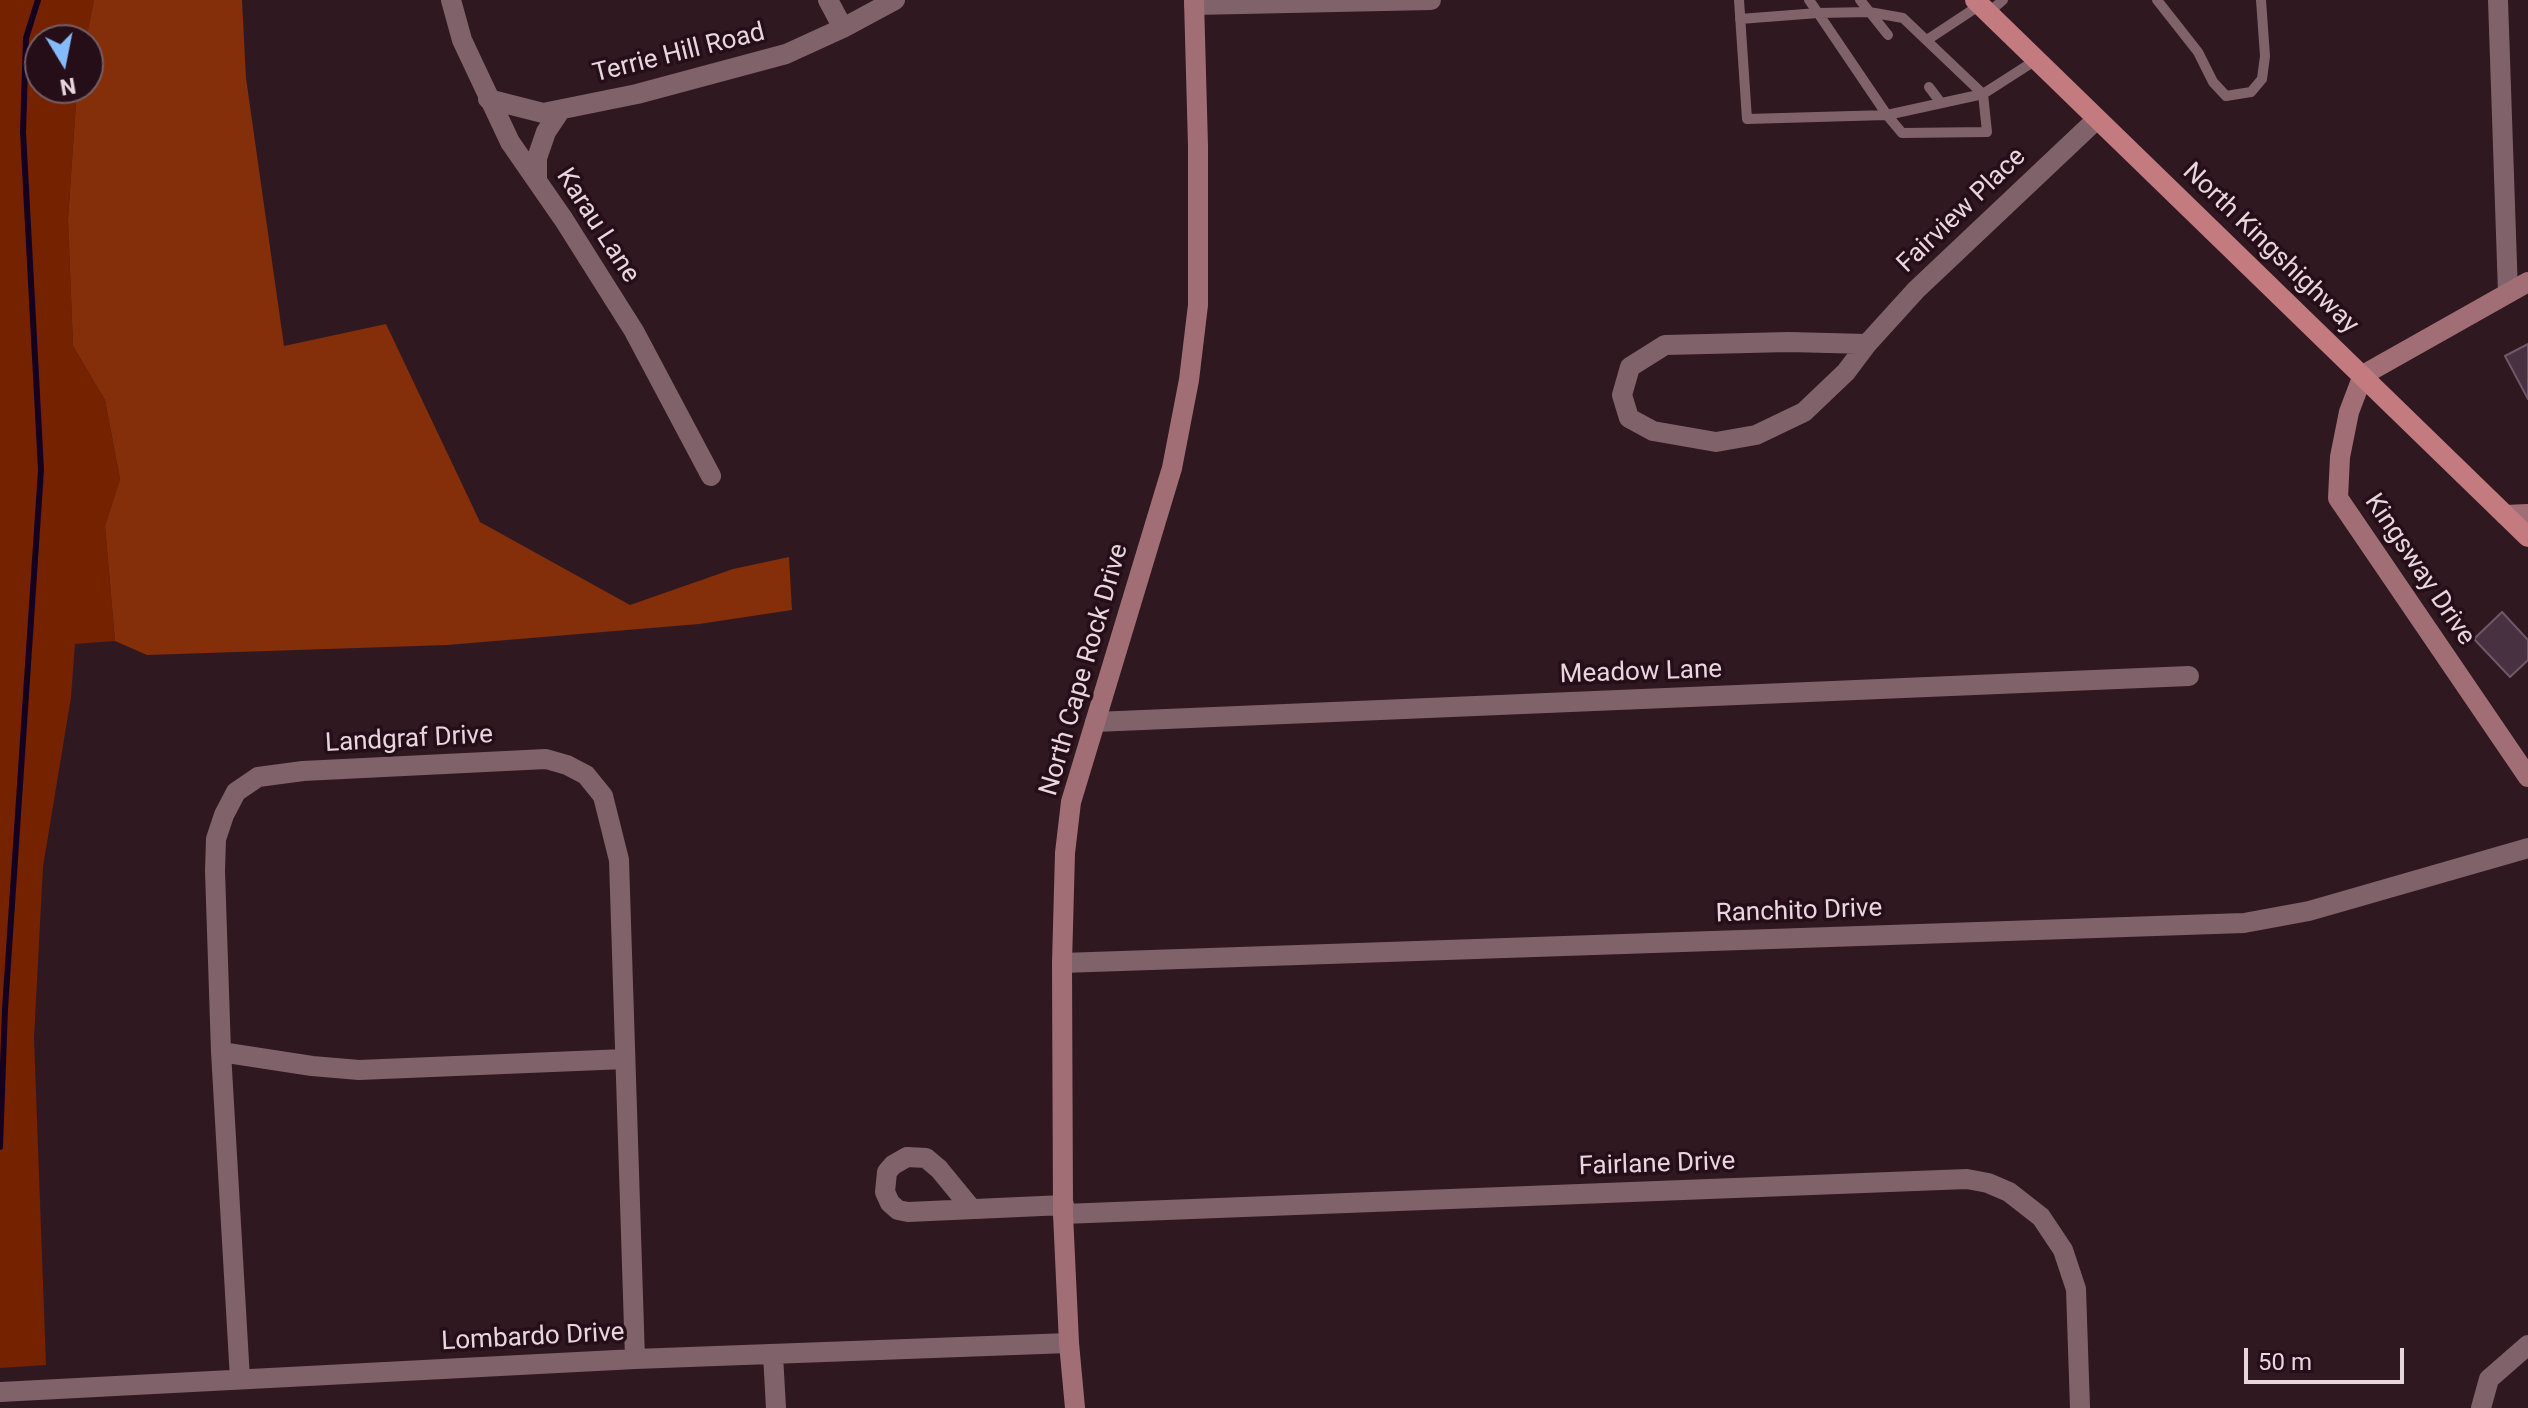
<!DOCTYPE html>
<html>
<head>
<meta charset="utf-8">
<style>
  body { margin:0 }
  #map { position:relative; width:2528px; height:1408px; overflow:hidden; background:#301820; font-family:Roboto,sans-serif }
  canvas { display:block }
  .north { position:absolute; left:24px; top:24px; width:80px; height:80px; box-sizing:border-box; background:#250e17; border:2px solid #735e65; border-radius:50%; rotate:170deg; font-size:22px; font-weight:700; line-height:32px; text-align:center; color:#e7d6db }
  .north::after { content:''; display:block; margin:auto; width:28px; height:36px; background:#85bbfb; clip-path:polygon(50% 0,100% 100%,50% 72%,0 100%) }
  .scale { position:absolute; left:2244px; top:1348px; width:160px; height:36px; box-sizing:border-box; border:4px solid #e7d6db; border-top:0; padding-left:10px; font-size:24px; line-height:28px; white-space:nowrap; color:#e7d6db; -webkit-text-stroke:6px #250e17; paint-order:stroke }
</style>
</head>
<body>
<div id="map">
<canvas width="2528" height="1408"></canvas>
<div class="north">N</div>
<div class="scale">50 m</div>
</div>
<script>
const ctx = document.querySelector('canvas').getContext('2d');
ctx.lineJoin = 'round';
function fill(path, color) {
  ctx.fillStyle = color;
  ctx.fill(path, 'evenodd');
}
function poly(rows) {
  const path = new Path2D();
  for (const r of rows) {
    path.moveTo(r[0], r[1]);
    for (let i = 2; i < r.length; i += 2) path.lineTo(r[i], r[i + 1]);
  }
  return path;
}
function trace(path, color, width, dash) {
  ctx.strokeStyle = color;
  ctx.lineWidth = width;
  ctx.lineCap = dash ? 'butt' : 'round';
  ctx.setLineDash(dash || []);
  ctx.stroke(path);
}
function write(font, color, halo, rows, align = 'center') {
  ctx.font = font + ' Roboto,sans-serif';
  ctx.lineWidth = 7;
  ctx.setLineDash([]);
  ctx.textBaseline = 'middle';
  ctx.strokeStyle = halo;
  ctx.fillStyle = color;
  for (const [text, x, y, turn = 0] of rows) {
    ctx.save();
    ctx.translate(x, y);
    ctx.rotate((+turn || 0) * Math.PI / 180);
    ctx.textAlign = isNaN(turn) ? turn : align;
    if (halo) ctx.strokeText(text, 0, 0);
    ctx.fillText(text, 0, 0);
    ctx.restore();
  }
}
const green = poly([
  [0,0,94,0,86,40,40,40,40,88,77,88,68,219,73,346,105,400,120,479,105,526,115,641,75,644,71,697,43,867,34,1038,46,1365,0,1368]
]);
const forest = poly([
  [94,0,242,0,246,78,284,346,386,324,480,522,630,605,733,569,789,557,792,610,699,624,447,645,147,655,115,641,105,526,120,479,105,400,73,346,68,219,77,88,88,88,86,40]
]);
const stream = poly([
  [0,1147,5,1009,41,470,23,132,26,38,38,0]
]);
const building = poly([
  [2528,344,2528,399,2505,356,2528,344],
  [2502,612,2528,640,2528,660,2510,677,2474,639,2502,612]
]);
const lane = poly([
  [1739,0,1747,119,1887,115,1818,13,1869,12,1903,18,1983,94,2036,60],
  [1860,0,1888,35],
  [2157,0,2198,52,2213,82,2226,96,2251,92,2262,79,2265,56,2261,0],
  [1988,13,2003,0],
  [1740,19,1818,13,1809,0],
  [1927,40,1980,5],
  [1929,87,1941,103],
  [1983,94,1987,132,1902,133,1887,115,1983,94]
]);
const street = poly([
  [451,0,462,40,510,142,564,220,634,331,711,476],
  [828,0,843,28],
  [2498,0,2508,293],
  [1194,5,1431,0],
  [488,99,543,113,637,94,786,54,843,28,895,0],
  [537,181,537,158,546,132,560,111],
  [1867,344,1789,342,1665,345,1630,367,1622,395,1629,418,1653,431,1716,442,1756,435,1804,412,1846,372,1867,344,1916,290,2097,119],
  [1095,722,2189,676],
  [1062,963,2244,923,2309,911,2528,848],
  [221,1052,312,1066,359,1070,625,1059],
  [971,1208,939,1169,926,1158,907,1157,893,1165,887,1172,885,1192,890,1203,898,1210,908,1212,1064,1205],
  [1063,1214,1967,1179,1988,1183,2009,1192,2041,1217,2063,1250,2076,1289,2080,1408],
  [773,1355,776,1408],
  [240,1379,221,1052,215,871,216,839,224,815,236,792,258,777,303,771,546,759,567,765,586,775,603,796,619,860,635,1359],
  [0,1392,635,1359,1069,1343],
  [2481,1408,2489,1379,2528,1345]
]);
const secondary = poly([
  [2528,282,2363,375,2349,412,2340,457,2338,498,2528,777],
  [2505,515,2528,514],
  [1075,1408,1069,1343,1063,1214,1062,963,1065,853,1071,802,1172,468,1189,380,1198,305,1198,146,1194,0]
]);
const primary = poly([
  [1975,0,2528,537]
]);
const streetNames = [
  ["Terrie Hill Road",679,54,-14],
  ["Fairview Place",1962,211,-44],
  ["Karau Lane",597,226,57],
  ["North Kingshighway",2270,249,44],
  ["Kingsway Drive",2419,570,56],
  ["North Cape Rock Drive",1085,670,-74],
  ["Meadow Lane",1641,673,-2],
  ["Landgraf Drive",409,740,-3],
  ["Ranchito Drive",1799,912,-2],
  ["Fairlane Drive",1657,1165,-2],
  ["Lombardo Drive",533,1338,-3]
];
fill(green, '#742200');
fill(forest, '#852e0a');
trace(stream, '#160020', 6);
fill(building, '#483242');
trace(building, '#705869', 2);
trace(lane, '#80626b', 10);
trace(street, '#80626b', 20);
trace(secondary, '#a26e76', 20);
trace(primary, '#c37b80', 20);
write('26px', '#e7d6db', '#250e17', streetNames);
</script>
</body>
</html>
